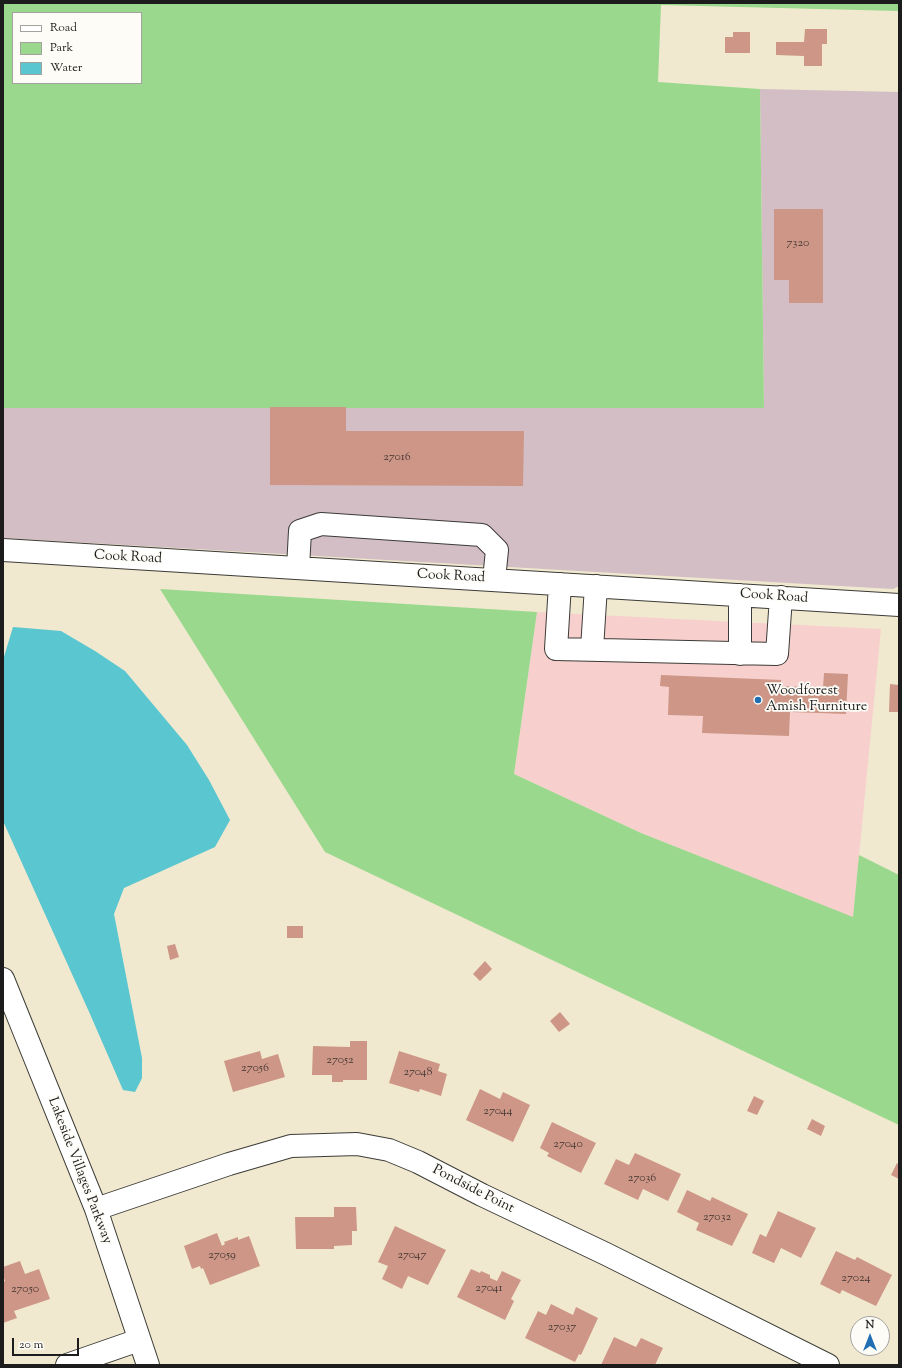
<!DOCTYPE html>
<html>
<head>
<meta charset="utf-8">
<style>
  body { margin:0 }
  #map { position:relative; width:902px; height:1368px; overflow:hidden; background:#f0e9cf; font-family:"Sorts Mill Goudy",serif }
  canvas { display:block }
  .frame { position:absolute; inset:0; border:4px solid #1c1c1c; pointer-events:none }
  .legend { position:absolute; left:12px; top:12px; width:130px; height:72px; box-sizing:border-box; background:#fdfcf7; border:1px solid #a3a29f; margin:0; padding:5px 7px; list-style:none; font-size:12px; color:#1c1c1c }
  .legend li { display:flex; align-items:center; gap:8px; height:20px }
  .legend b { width:20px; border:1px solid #a3a29f }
  .north { position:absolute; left:850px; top:1316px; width:40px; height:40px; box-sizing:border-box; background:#fdfcf7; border:1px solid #a3a29f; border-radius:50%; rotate:0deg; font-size:11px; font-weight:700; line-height:16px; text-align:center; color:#1c1c1c }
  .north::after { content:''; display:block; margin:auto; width:14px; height:18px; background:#1f6fb2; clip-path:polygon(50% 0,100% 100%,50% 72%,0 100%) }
  .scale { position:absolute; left:12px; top:1338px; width:67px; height:18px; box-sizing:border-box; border:2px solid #1c1c1c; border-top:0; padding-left:5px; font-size:12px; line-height:14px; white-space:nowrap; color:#1c1c1c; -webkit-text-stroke:3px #fdfcf7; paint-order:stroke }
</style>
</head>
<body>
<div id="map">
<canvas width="902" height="1368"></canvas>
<div class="frame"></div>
<ul class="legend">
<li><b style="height:5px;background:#fff"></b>Road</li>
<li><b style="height:11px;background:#9ad88d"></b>Park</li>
<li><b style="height:11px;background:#59c6d0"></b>Water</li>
</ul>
<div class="north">N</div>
<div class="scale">20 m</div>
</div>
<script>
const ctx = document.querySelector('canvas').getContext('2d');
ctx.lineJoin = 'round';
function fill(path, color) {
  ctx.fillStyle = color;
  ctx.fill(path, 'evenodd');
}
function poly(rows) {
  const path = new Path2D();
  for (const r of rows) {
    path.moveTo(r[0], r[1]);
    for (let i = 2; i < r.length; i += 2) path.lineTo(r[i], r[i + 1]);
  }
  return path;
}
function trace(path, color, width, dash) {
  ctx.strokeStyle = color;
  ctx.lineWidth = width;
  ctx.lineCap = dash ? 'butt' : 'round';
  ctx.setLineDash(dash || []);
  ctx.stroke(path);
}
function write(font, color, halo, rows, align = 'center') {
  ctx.font = font + ' "Sorts Mill Goudy",serif';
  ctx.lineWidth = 3.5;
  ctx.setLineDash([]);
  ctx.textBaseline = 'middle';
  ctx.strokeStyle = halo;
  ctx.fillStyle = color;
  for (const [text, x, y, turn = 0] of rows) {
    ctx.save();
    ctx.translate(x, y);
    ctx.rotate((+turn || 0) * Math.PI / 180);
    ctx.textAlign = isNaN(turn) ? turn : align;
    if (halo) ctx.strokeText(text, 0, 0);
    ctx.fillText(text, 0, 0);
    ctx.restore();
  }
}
const built = poly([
  [537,612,881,629,853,918,641,833,514,774]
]);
const industrial = poly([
  [760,89,899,92,899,586,893,589,3,538,3,408,764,408]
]);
const green = poly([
  [3,3,899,3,899,11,661,5,658,82,760,89,764,408,3,408],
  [13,13,141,13,141,83,13,83],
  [160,589,537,612,514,774,641,833,853,917,859,855,899,875,899,1125,325,852]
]);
const water = poly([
  [13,627,61,631,95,651,125,671,187,745,209,780,230,820,215,847,124,888,114,914,142,1058,142,1078,135,1092,123,1090,90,1014,3,821,3,660]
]);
const building = poly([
  [805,29,827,29,827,44,822,44,822,66,804,66,804,56,776,55,776,42,804,42],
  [733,32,750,32,750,53,725,53,725,37,733,37],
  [774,209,823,209,823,303,789,303,789,280,774,280],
  [270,407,346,407,346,431,524,431,523,486,270,485],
  [824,673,848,674,846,714,790,712,789,736,702,733,703,716,668,715,669,687,660,686,661,675,781,680,781,686,823,688],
  [890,684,899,685,899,712,889,712],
  [287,926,303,926,303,938,287,938],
  [175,944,179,957,170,960,167,946],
  [485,961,492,969,480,981,473,974],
  [560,1012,570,1024,559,1032,550,1021],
  [350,1041,367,1041,367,1080,343,1080,343,1082,332,1082,332,1075,312,1075,313,1046,350,1047],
  [260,1051,262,1059,278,1054,285,1077,233,1092,224,1061],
  [399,1051,440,1064,438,1071,447,1074,441,1096,420,1089,419,1092,389,1083],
  [480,1089,500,1099,503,1092,530,1105,513,1142,466,1120],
  [754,1096,764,1101,757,1115,747,1111],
  [812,1119,825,1126,821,1136,807,1129],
  [552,1122,596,1143,581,1173,547,1156,549,1153,540,1148],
  [635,1153,681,1174,668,1201,643,1189,638,1200,604,1184,616,1159,629,1165],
  [897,1163,899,1165,899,1179,891,1175],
  [687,1190,710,1201,712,1197,748,1214,732,1246,696,1230,699,1223,677,1212],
  [334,1207,356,1207,357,1231,352,1231,352,1245,334,1246,334,1249,296,1249,295,1217,334,1217],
  [778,1211,816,1228,801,1258,781,1248,774,1263,752,1253,760,1234,766,1237],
  [395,1226,446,1250,428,1285,408,1276,402,1289,382,1279,388,1266,378,1262],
  [217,1233,222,1246,225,1244,224,1242,238,1237,238,1240,249,1236,260,1266,210,1285,203,1268,201,1269,200,1266,192,1269,184,1246],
  [836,1251,855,1260,857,1257,892,1275,876,1306,842,1290,840,1294,820,1284],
  [20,1261,25,1274,39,1269,50,1299,14,1311,17,1318,3,1323,3,1282,5,1281,3,1275,3,1267],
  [471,1269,480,1273,481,1271,490,1275,490,1278,497,1281,502,1271,521,1280,511,1299,514,1301,505,1320,457,1297],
  [551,1304,573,1315,576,1307,598,1318,581,1355,579,1354,575,1362,525,1338,538,1311,546,1315],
  [614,1337,636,1347,641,1338,663,1348,655,1365,601,1365]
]);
const minor = poly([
  [3,550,899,605],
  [298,568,300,531,321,524,482,535,497,550,494,580],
  [560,584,556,649,777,654,781,597],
  [740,595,740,654],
  [592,649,596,586],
  [3,979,96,1209,148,1365],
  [96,1209,229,1164,291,1146,357,1144,389,1150,418,1162,482,1195,606,1254,828,1365],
  [67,1365,139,1340]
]);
const markers = [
  [758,700,4,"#1f6fb2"]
];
const numberNames = [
  ["7320",798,244],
  ["27016",397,458],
  ["27052",340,1061],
  ["27056",255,1069],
  ["27048",418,1073],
  ["27044",498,1112],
  ["27040",568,1145],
  ["27036",642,1179],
  ["27032",717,1218],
  ["27059",222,1256],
  ["27047",412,1256],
  ["27024",856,1279],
  ["27041",489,1289],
  ["27050",25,1290],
  ["27037",562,1328]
];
const streetNames = [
  ["Cook Road",128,558,3],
  ["Cook Road",451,577,3],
  ["Cook Road",774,597,4],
  ["Lakeside Villages Parkway",79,1171,69],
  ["Pondside Point",473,1190,27]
];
const poiNames = [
  ["Woodforest",766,692],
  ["Amish Furniture",766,708]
];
fill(built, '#f7d0ce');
fill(industrial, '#d2bec4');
fill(green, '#9ad88d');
fill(water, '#59c6d0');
fill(building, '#cd9686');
trace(minor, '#3c3b37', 24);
trace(minor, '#fff', 22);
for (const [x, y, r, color] of markers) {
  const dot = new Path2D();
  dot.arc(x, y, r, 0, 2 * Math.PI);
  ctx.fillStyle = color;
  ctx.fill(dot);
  trace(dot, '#fdfcf7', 1.5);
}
write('12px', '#483a36', null, numberNames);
write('14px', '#1c1c1c', '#fdfcf7', streetNames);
write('14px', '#1c1c1c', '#fdfcf7', poiNames, 'left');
</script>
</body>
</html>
